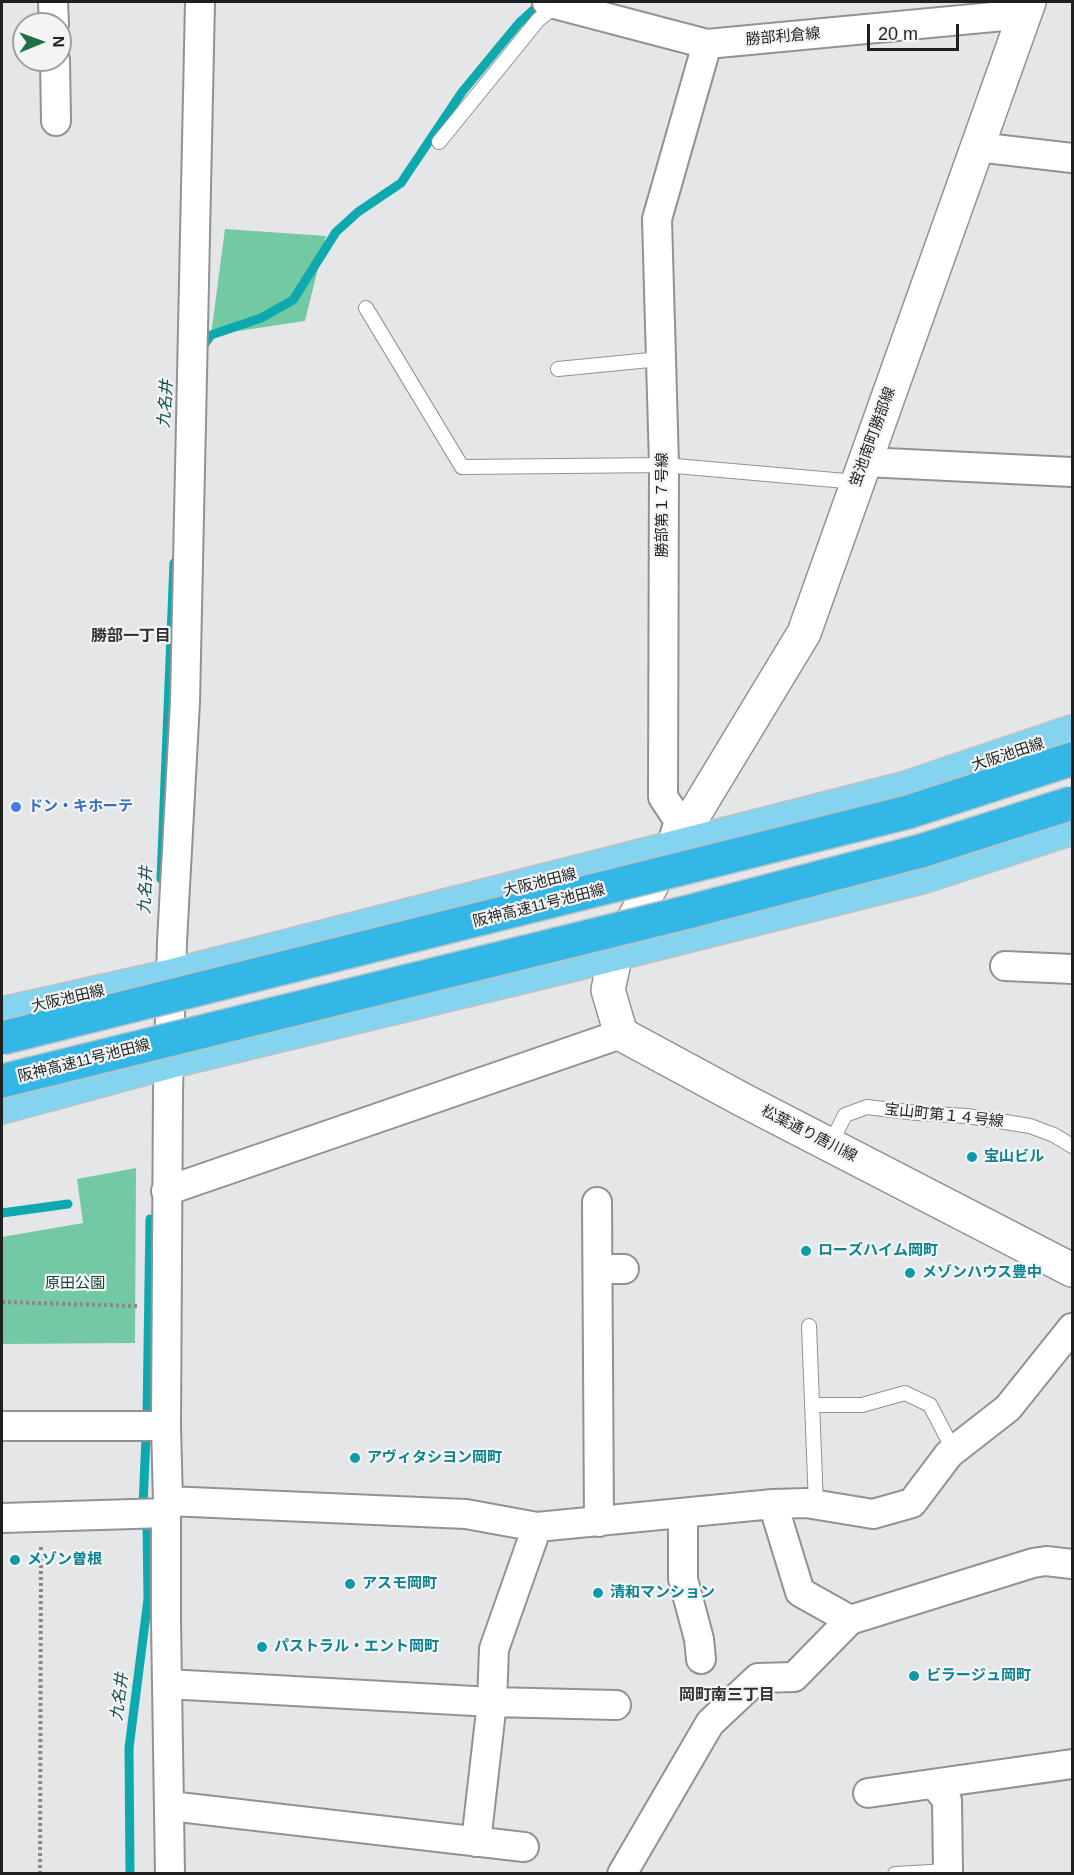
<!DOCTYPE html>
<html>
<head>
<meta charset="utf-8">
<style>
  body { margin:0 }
  #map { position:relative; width:1074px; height:1875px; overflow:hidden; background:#e5e6e8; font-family:Arial,sans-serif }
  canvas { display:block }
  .frame { position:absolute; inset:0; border:3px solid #1f2020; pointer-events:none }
  .north { position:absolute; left:12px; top:12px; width:60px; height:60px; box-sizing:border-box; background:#f2f4f5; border:2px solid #9e9fa0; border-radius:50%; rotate:89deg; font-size:16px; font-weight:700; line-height:24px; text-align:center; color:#1f2020 }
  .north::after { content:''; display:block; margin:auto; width:21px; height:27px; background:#1c7245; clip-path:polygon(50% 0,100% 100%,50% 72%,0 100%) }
  .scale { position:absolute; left:867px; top:24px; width:92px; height:27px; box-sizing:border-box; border:3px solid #1f2020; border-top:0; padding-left:8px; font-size:18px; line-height:21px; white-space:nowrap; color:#1f2020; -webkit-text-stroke:4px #f2f4f5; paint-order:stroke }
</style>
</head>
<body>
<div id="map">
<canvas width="1074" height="1875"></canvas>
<div class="frame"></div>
<div class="north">N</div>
<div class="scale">20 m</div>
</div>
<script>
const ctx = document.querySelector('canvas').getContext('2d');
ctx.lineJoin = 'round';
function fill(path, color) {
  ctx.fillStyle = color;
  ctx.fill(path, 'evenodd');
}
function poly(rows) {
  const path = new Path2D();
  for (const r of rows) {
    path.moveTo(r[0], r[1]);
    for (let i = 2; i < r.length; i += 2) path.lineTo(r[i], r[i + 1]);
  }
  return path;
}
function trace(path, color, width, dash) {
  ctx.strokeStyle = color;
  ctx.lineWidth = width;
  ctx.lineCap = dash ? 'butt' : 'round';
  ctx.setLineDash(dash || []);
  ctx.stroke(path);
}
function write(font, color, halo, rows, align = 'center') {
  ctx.font = font + ' Arial,"Noto Sans JP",sans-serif';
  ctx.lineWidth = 4.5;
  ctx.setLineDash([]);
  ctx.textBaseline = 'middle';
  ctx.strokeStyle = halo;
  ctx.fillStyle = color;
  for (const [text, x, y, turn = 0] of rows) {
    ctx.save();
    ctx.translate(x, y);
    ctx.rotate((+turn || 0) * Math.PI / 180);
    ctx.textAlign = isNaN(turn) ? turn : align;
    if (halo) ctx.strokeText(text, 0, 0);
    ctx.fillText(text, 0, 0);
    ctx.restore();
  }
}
const green = poly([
  [225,229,326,236,305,321,211,335],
  [136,1168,135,1343,2,1344,2,1237,83,1223,77,1179]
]);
const stream = poly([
  [200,351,211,335,261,318,293,300,336,232,358,212,401,183,462,92,519,23,542,2],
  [161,879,174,563],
  [2,1213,68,1204],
  [147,1415,150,1219],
  [139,1506,143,1506,146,1437],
  [130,1874,129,1748,148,1599,147,1524]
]);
const path = poly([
  [2,1302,139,1306],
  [40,1874,41,1545]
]);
const lane = poly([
  [439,142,538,20,556,5],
  [366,308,462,467,664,465,857,482],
  [558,369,660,359],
  [830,1145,845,1115,867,1107,917,1113,967,1116,1030,1126,1054,1135,1072,1146],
  [809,1326,816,1505],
  [812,1405,862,1405,905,1393,930,1405,954,1451],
  [895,1874,948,1871]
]);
const street = poly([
  [53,2,54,24],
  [547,2,707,44,1025,14],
  [55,60,56,121],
  [977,147,1072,158],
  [865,462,1072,472],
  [670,850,679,821,663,797,664,465,657,219,707,44],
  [1005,966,1072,969],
  [166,1191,621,1034],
  [597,1202,599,1522],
  [598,1269,624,1269],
  [2,1426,166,1426],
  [168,1501,466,1514,537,1527],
  [773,1504,800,1592,850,1620],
  [683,1514,683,1579,699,1639,701,1659],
  [2,1518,166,1513],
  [167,1684,492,1702,616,1705],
  [934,1784,947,1800,948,1874],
  [868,1793,1072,1764],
  [170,1806,524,1847],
  [476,1842,492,1702,494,1649,537,1527,773,1504,806,1503,873,1514,912,1503,949,1454,1008,1408,1072,1328],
  [170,1874,166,1620,166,1513,168,1501,166,1426,168,1092,172,942,185,702,200,2],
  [622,1874,710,1723,758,1678,794,1677,850,1620,1033,1563,1046,1561,1072,1564]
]);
const secondary = poly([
  [1029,2,804,633,692,818,670,850,616,953,608,990,621,1034,743,1100,1072,1270]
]);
const primary = poly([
  [2,1014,171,976,903,789,1072,732],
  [2,1107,168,1062,579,963,925,876,1072,828]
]);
const highwayBridge = poly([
  [2,1038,908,812,1072,759],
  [2,1081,688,912,921,851,1072,803]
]);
const markers = [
  [16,807,6,"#3f7fe0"],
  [972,1157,6,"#0f9aa8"],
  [806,1251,6,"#0f9aa8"],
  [910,1273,6,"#0f9aa8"],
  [355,1458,6,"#0f9aa8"],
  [15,1560,6,"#0f9aa8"],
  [350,1584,6,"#0f9aa8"],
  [598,1593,6,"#0f9aa8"],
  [262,1647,6,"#0f9aa8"],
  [914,1676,6,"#0f9aa8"]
];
const streetNames = [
  ["勝部利倉線",783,37,-5],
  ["蛍池南町勝部線",873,437,-70],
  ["勝部第１７号線",663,505,-90],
  ["大阪池田線",1008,755,-18],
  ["大阪池田線",540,883,-14],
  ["阪神高速11号池田線",539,906,-14],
  ["大阪池田線",68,999,-13],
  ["阪神高速11号池田線",84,1061,-14],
  ["宝山町第１４号線",944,1116,6],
  ["松葉通り唐川線",809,1134,27]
];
const shopNames = [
  ["ドン・キホーテ",28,807]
];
const cultureNames = [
  ["宝山ビル",984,1157],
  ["ローズハイム岡町",818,1251],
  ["メゾンハウス豊中",922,1273],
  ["アヴィタシヨン岡町",367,1458],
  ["メゾン曽根",27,1560],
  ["アスモ岡町",362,1584],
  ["清和マンション",610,1593],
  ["パストラル・エント岡町",274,1647],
  ["ビラージュ岡町",926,1676]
];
const parkNames = [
  ["原田公園",75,1284]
];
const waterNames = [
  ["九名井",166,404,-86],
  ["九名井",146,890,-88],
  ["九名井",120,1697,-83]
];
const neighbourhoodNames = [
  ["勝部一丁目",131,637],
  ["岡町南三丁目",727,1696]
];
fill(green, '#73c9a3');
trace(stream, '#0da9af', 9);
trace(lane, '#909293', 16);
trace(street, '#909293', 32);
trace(secondary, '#909293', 36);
trace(primary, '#c0c1c1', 36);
trace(path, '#878889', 4, [3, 3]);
trace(lane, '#fff', 14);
trace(street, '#fff', 28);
trace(secondary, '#fff', 33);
trace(primary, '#84d4f0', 33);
trace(highwayBridge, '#c0c1c1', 36, []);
trace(highwayBridge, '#32b7e6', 33);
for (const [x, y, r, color] of markers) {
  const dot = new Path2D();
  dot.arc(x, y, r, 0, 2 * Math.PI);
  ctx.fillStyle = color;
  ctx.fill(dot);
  trace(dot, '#f2f4f5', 2);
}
write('15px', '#1f2020', '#f2f4f5', streetNames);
write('bold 15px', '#366cbe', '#f2f4f5', shopNames, 'left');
write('bold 15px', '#0d838f', '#f2f4f5', cultureNames, 'left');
write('15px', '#194433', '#f2f4f5', parkNames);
write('italic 16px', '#134c4f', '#f2f4f5', waterNames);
write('bold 16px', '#323334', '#f2f4f5', neighbourhoodNames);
</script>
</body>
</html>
